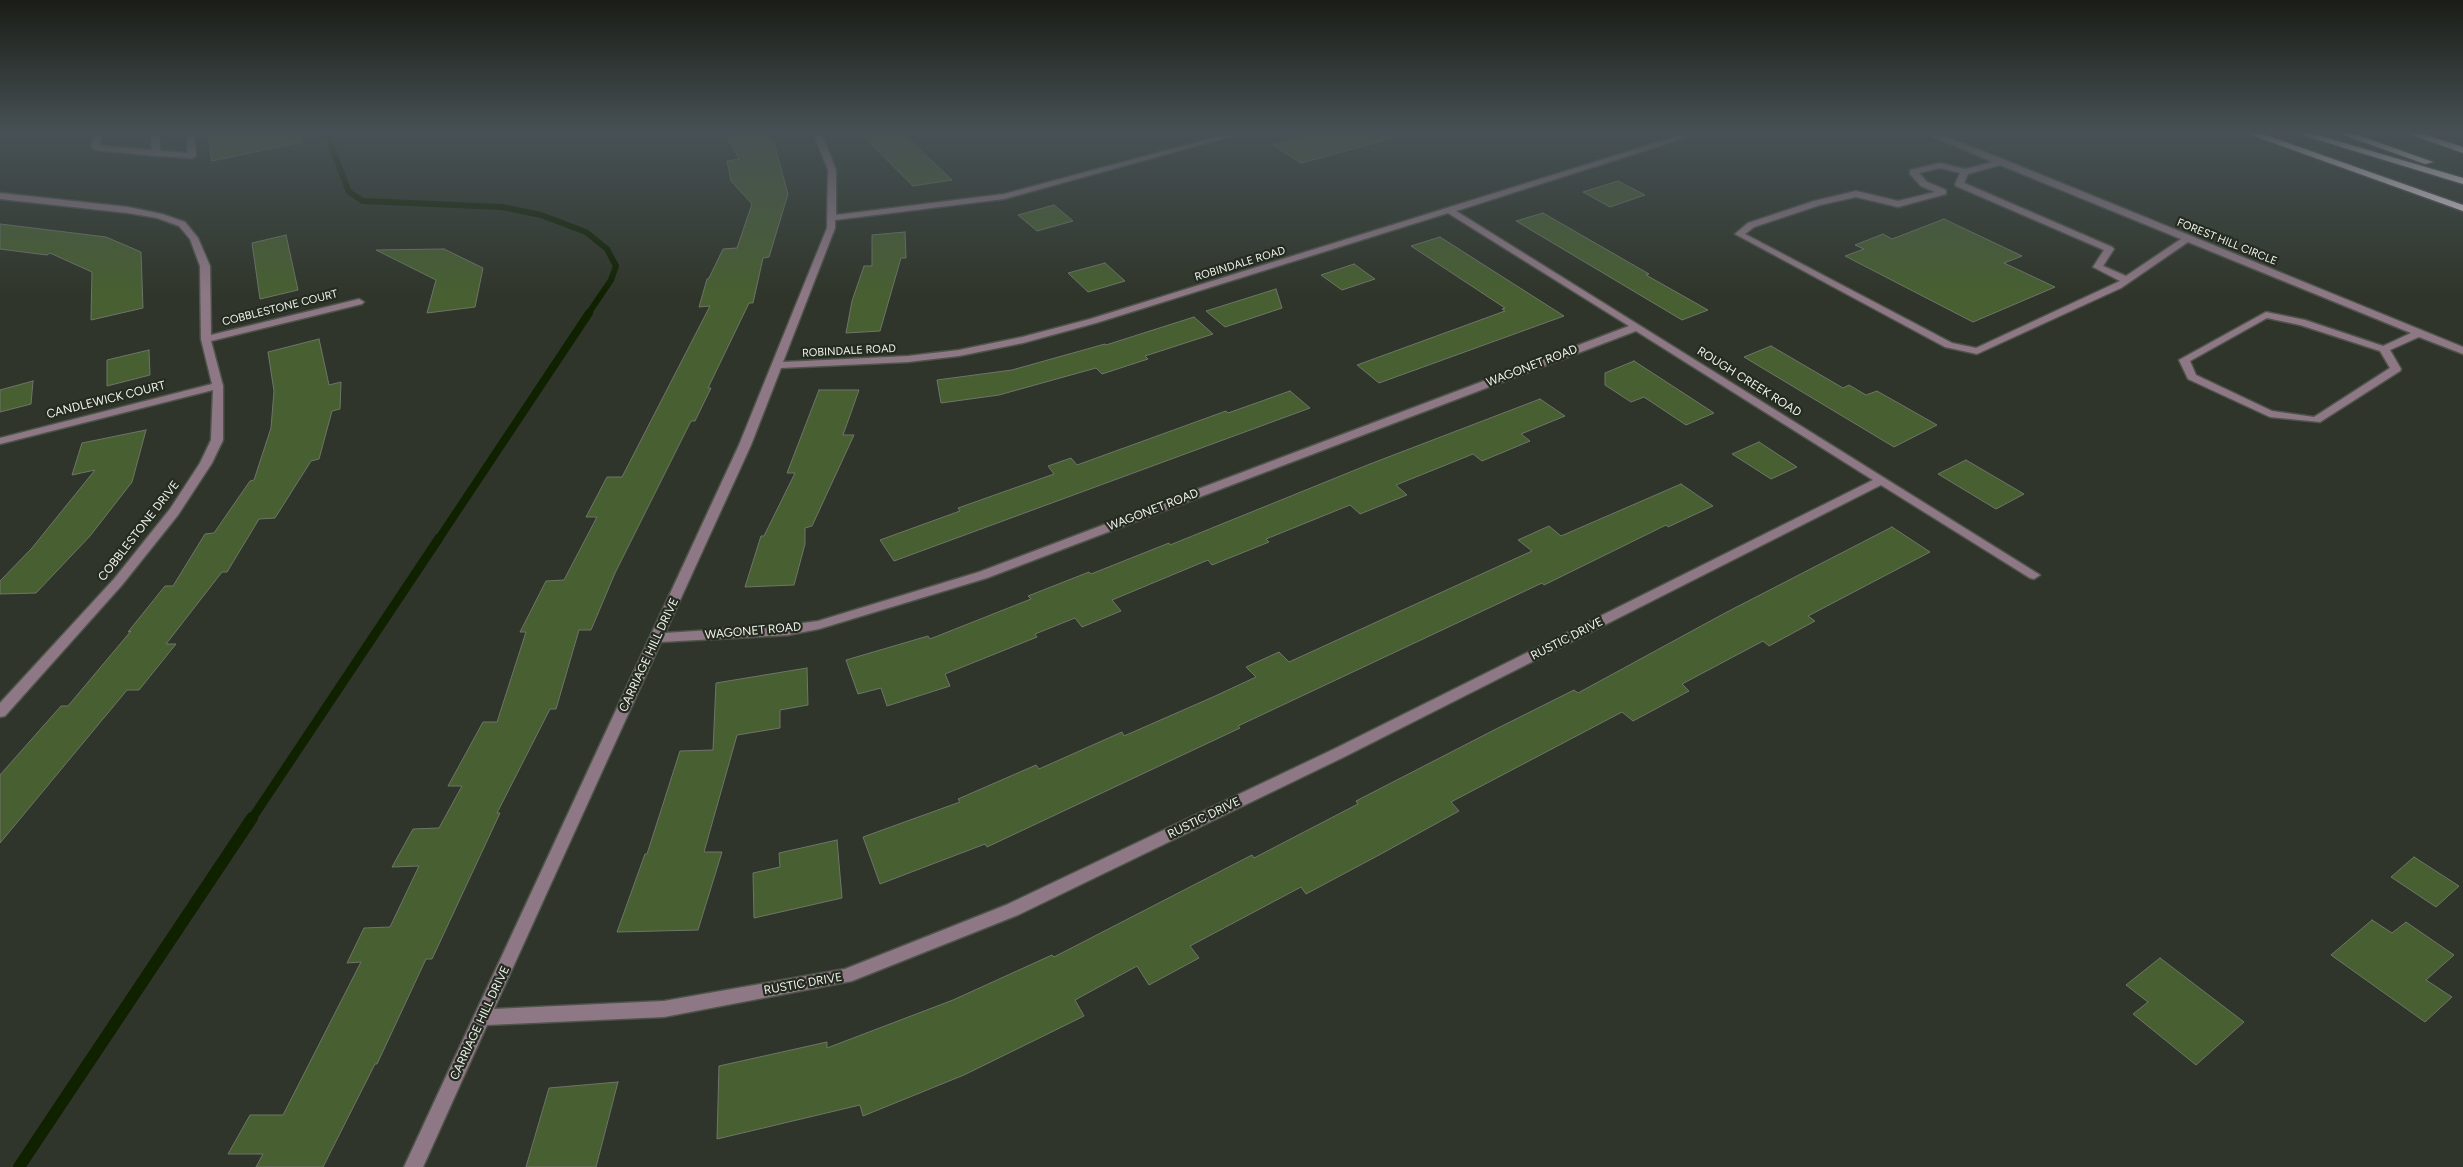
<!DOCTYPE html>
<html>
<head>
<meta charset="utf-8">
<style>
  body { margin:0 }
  canvas { display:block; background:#2f352a }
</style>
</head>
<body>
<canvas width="2463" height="1167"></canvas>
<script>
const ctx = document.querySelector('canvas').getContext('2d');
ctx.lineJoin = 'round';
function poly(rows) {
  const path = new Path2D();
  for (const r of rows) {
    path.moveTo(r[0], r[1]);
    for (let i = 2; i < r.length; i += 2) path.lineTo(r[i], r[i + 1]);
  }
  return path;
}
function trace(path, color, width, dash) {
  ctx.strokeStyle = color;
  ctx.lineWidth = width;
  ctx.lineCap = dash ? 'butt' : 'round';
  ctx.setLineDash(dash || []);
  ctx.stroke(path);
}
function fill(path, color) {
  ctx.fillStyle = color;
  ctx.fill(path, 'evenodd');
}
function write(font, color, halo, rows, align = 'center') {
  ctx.font = font + ' Figtree,sans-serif';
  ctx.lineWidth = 4.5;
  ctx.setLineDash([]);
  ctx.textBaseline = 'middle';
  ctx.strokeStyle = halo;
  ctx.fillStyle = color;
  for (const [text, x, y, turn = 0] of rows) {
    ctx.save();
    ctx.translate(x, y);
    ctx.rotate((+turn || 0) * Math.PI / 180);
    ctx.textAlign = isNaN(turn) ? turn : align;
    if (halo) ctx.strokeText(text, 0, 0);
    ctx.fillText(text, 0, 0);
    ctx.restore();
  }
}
const streamFar3 = poly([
  [329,132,332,148,349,192,363,201,502,207,541,215,586,232,607,249,616,266,611,280,588,314]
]);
const streamFar2 = poly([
  [438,540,589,313]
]);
const streamFar1 = poly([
  [251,820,439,538]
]);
const stream = poly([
  [19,1167,252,818]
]);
const building = poly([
  [207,132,301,132,302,142,212,161,207,132],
  [749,132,767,132,774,143,788,194,769,257,763,258,753,303,749,303,708,388,711,388,695,421,691,421,615,573,591,630,579,630,556,709,550,709,497,813,500,813,432,959,426,959,377,1064,375,1064,323,1167,256,1167,263,1154,228,1154,250,1115,283,1115,361,962,347,963,364,928,390,927,419,866,392,867,413,829,439,828,462,786,448,786,483,722,497,722,526,632,520,632,546,581,564,580,597,517,586,517,607,477,622,477,710,306,699,307,707,279,709,278,723,249,737,248,752,204,731,181,727,161,739,159,727,136,749,132],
  [859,132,901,132,952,180,913,186,859,132],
  [1305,132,1393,132,1394,138,1301,163,1273,145,1310,135,1305,132],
  [1618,181,1645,195,1610,207,1583,192,1618,181],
  [1054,205,1073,221,1037,231,1018,215,1054,205],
  [1543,213,1649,274,1646,275,1708,310,1682,320,1516,221,1543,213],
  [1944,219,2022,256,2004,263,2055,287,1973,322,1845,256,1864,249,1855,245,1883,234,1892,239,1944,219],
  [0,224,106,237,141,252,143,308,91,320,92,272,50,253,47,255,0,249,0,224],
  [905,232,906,258,901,258,880,331,846,333,852,301,864,266,872,266,872,235,905,232],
  [286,235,298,290,260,299,252,243,286,235],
  [1440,237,1564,316,1379,383,1357,365,1505,311,1502,309,1505,308,1411,246,1440,237],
  [444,249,483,268,475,307,427,313,436,280,376,250,444,249],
  [1105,263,1125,281,1088,292,1068,273,1105,263],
  [1354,264,1375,279,1342,290,1321,275,1354,264],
  [1276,289,1282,308,1225,327,1206,311,1276,289],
  [1194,317,1213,334,1145,356,1148,359,1102,374,1096,368,999,395,941,403,937,380,1012,370,1105,344,1106,345,1194,317],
  [319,339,329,385,341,382,340,409,332,411,319,459,311,461,275,518,259,519,227,572,222,572,166,644,176,644,139,690,127,690,0,843,0,775,61,706,68,706,131,631,128,632,165,586,173,586,205,534,214,533,250,481,254,480,271,428,274,391,268,352,319,339],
  [1771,346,1843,388,1849,385,1866,395,1877,391,1937,425,1894,447,1744,357,1771,346],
  [149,350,150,375,107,386,107,360,149,350],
  [1634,361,1688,396,1714,413,1686,425,1644,397,1631,402,1605,385,1605,373,1634,361],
  [33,381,31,404,0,412,0,390,33,381],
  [819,390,859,390,843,435,854,435,812,526,805,528,805,544,794,585,745,587,761,536,764,536,795,473,787,473,819,390],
  [1290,391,1310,408,894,561,880,540,960,511,958,508,1054,474,1048,466,1071,458,1077,465,1226,411,1228,413,1290,391],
  [1540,399,1565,416,1521,434,1530,441,1482,461,1473,454,1396,485,1407,495,1360,514,1350,505,1266,539,1269,542,1212,565,1208,560,1112,600,1121,611,1082,627,1075,618,1035,634,1037,637,945,674,950,686,887,706,881,688,858,694,846,660,928,636,930,639,1031,599,1028,596,1089,572,1091,574,1169,543,1170,545,1370,464,1540,399],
  [146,430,132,482,90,536,36,593,0,594,0,581,32,548,95,470,72,475,82,443,146,430],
  [1759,442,1797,467,1771,479,1732,454,1759,442],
  [1966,460,2024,494,1996,509,1938,474,1966,460],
  [1681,484,1713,506,1668,527,1666,525,1544,585,1542,583,1238,726,1240,728,987,847,985,844,880,884,863,837,960,802,958,799,1036,765,1039,769,1122,732,1124,736,1213,697,1256,677,1246,667,1279,652,1289,662,1532,551,1518,540,1549,526,1561,536,1681,484],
  [1892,527,1930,552,1808,616,1815,621,1769,646,1763,641,1682,684,1689,691,1633,721,1622,712,1451,802,1459,811,1379,855,1306,894,1301,887,1190,946,1199,958,1149,985,1137,966,1075,1000,1084,1016,964,1075,863,1116,860,1105,717,1139,719,1066,827,1042,827,1048,953,1000,1052,955,1054,957,1252,855,1254,858,1358,804,1356,801,1498,728,1574,690,1578,693,1725,613,1892,527],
  [807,668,808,705,780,710,780,728,737,735,704,852,722,852,698,930,617,932,645,854,647,854,680,751,713,750,716,683,807,668],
  [837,840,842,898,754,918,753,873,780,867,779,853,837,840],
  [2414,857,2459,886,2436,907,2391,877,2414,857],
  [2372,920,2392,933,2406,922,2454,955,2426,980,2452,997,2425,1022,2331,955,2372,920],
  [2160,958,2244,1022,2196,1065,2133,1014,2148,1002,2126,985,2160,958],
  [618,1082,596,1167,526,1167,549,1088,618,1082]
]);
const minor = poly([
  [93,132,101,132,100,146,152,150,151,132,159,132,160,151,188,153,186,132,194,132,196,156,192,158,156,156,96,150,92,148,93,132],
  [813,132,821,132,836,170,836,215,1004,194,1235,132,1247,132,1004,199,835,220,835,228,783,362,908,356,959,350,1022,337,1090,319,1691,132,1703,132,1456,211,2040,575,2034,579,2030,578,1881,485,1344,757,1018,915,852,981,664,1017,487,1025,423,1167,404,1167,739,445,827,228,828,170,813,132],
  [1448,213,1629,326,979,572,818,621,788,625,665,633,751,445,781,368,908,362,959,356,1023,343,1096,323,1448,213],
  [1636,331,1873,480,1334,749,1006,905,845,969,664,1001,494,1009,661,642,788,635,819,629,987,578,1636,331],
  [1922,132,1933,132,2005,160,2463,347,2463,354,2419,337,2390,350,2401,369,2400,371,2320,422,2270,417,2188,379,2179,360,2266,312,2305,320,2383,346,2411,333,2188,242,2121,288,1977,354,1945,347,1735,234,1748,223,1814,201,1856,191,1898,201,1935,192,1921,186,1910,174,1910,170,1940,163,1965,169,1993,162,1922,132],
  [2000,165,2181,239,2126,276,2103,266,2114,249,2112,247,1964,183,1968,174,2000,165],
  [1940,168,1960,173,1955,184,1956,186,2104,250,2093,267,2120,281,1976,348,1952,343,1745,234,1754,227,1820,205,1856,197,1898,207,1946,194,1946,190,1927,182,1919,173,1940,168],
  [2267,318,2300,325,2380,351,2390,368,2314,417,2272,411,2196,375,2190,361,2267,318],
  [0,193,128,207,162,214,185,222,198,238,210,266,211,335,359,299,364,302,362,304,211,341,223,386,223,440,212,463,178,515,122,585,5,716,0,717,0,703,114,579,170,509,200,463,211,440,213,390,0,444,0,438,212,384,201,339,200,266,190,239,179,226,157,218,128,213,0,199,0,193]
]);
const highway = poly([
  [2243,132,2257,132,2463,205,2463,211,2243,132],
  [2292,132,2307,132,2463,178,2463,184,2292,132],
  [2335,132,2349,132,2433,162,2425,164,2335,132],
  [2403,132,2417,132,2463,147,2463,153,2403,132],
  [2457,132,2463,132,2463,135,2459,134,2457,132]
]);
const farStreetnames = [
  ["FOREST HILL CIRCLE",2227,242,22],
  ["ROBINDALE ROAD",1240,264,-17],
  ["COBBLESTONE COURT",280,308,-14],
  ["ROBINDALE ROAD",849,351,-3]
];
const streetNames = [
  ["WAGONET ROAD",1532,366,-21],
  ["ROUGH CREEK ROAD",1749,382,32],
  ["CANDLEWICK COURT",106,400,-14],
  ["WAGONET ROAD",1153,510,-21],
  ["COBBLESTONE DRIVE",139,531,-52],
  ["WAGONET ROAD",753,631,-5],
  ["RUSTIC DRIVE",1567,639,-27],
  ["CARRIAGE HILL DRIVE",649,655,-65],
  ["RUSTIC DRIVE",1204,818,-26],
  ["RUSTIC DRIVE",803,984,-10],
  ["CARRIAGE HILL DRIVE",480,1023,-65]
];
trace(streamFar3, '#102100', 6);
trace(streamFar2, '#102100', 8);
trace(streamFar1, '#102100', 9);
trace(stream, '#102100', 12);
fill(building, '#475f31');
trace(building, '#6e7569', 1);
trace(minor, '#4e5449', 3);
trace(highway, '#4e5449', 3);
fill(minor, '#8e7886');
fill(highway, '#f8e2f1');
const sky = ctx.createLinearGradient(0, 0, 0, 295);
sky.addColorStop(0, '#1a1d17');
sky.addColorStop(0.45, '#475155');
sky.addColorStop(1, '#47515500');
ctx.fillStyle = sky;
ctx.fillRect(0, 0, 2463, 295);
write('11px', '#eff4ec', '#252b21', farStreetnames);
write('12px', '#eff4ec', '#252b21', streetNames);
</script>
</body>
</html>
